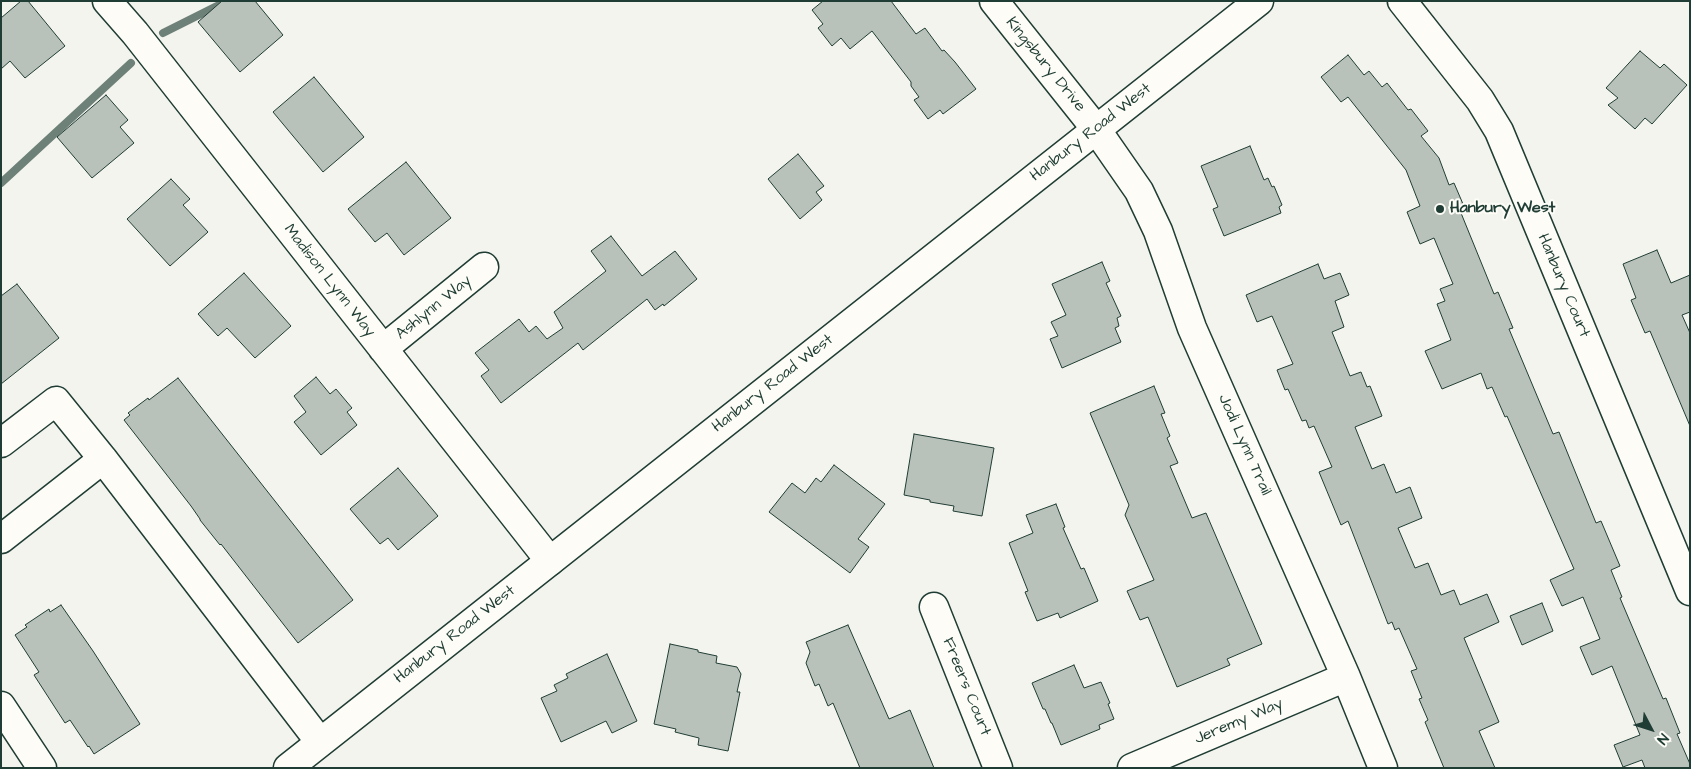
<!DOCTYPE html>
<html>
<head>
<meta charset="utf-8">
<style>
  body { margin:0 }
  #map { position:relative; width:1691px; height:769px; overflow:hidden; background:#f4f4ef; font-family:"Architects Daughter",sans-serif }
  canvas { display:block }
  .frame { position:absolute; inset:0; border:2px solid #1f3d34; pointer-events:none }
  .north { position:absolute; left:1626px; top:704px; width:50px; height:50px; -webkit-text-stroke:4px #fdfcf7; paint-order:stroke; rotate:130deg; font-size:14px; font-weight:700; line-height:20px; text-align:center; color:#1f3d34 }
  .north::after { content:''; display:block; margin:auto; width:18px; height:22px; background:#1f3d34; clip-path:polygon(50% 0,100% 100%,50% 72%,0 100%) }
</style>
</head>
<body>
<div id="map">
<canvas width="1691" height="769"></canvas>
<div class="frame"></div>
<div class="north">N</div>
</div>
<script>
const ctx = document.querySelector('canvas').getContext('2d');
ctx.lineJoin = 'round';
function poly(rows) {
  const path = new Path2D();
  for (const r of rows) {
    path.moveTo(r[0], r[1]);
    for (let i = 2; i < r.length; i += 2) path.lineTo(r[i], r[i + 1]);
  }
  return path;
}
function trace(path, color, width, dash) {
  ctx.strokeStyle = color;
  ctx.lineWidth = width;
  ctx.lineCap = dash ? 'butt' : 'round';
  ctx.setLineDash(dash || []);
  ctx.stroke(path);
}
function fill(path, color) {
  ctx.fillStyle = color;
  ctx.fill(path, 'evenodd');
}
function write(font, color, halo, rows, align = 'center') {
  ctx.font = font + ' "Architects Daughter",sans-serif';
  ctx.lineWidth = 4;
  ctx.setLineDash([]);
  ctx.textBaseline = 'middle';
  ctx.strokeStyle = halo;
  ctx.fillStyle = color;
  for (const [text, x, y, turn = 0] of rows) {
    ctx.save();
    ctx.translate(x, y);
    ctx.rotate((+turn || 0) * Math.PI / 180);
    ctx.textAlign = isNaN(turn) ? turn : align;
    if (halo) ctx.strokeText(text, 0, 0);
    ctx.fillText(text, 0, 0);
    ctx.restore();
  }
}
const stream = poly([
  [163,33,223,3],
  [1,183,131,63]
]);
const building = poly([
  [21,1,28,1,65,46,25,78,10,61,1,69,1,18,21,1],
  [222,1,255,1,283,35,240,72,198,22,222,1],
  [823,1,891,1,916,34,925,28,942,51,944,50,955,62,976,89,943,114,940,110,928,119,914,100,919,97,911,86,911,82,872,31,850,49,841,38,832,46,818,28,823,24,812,10,823,1],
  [1640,51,1660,68,1664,64,1687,85,1652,124,1645,118,1635,129,1608,105,1618,98,1606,88,1640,51],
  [1348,55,1364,75,1369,71,1382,87,1387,83,1408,110,1411,109,1428,131,1421,136,1439,158,1449,185,1454,183,1466,211,1461,213,1494,294,1498,292,1513,328,1509,329,1553,434,1559,432,1596,523,1601,521,1620,566,1611,570,1622,597,1620,598,1663,699,1666,698,1680,733,1677,734,1690,764,1690,768,1645,768,1642,760,1623,767,1614,745,1640,735,1612,666,1592,675,1580,647,1600,639,1583,597,1562,606,1550,580,1574,569,1507,416,1505,417,1492,387,1487,389,1481,373,1442,389,1425,351,1451,340,1437,304,1445,301,1440,289,1453,284,1434,238,1420,244,1407,212,1420,206,1406,170,1348,97,1341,102,1321,77,1348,55],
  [314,77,364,137,323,172,273,112,314,77],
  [106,95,128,120,120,127,134,143,92,178,57,137,106,95],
  [1250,146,1264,180,1268,178,1272,187,1274,186,1282,205,1279,207,1281,213,1224,236,1213,209,1218,207,1201,166,1250,146],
  [798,154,824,186,816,192,822,200,800,219,768,179,798,154],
  [406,162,451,218,404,255,387,233,375,242,348,209,406,162],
  [171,179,190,199,183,205,208,232,170,266,127,219,171,179],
  [611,236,642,276,675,251,697,279,664,306,663,304,655,310,647,299,583,350,578,343,501,403,481,376,489,370,475,353,519,319,529,332,536,326,547,339,563,328,554,312,606,271,591,251,611,236],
  [1657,250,1671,283,1690,275,1690,312,1682,315,1690,333,1690,426,1650,331,1645,333,1631,300,1636,298,1623,264,1657,250],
  [1102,262,1110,281,1106,283,1121,316,1117,318,1119,326,1115,328,1121,342,1062,368,1050,339,1058,336,1051,322,1066,315,1052,284,1102,262],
  [1318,264,1324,279,1340,273,1349,295,1335,301,1344,327,1332,332,1350,376,1361,372,1367,387,1370,386,1382,416,1355,427,1372,469,1384,464,1396,493,1410,487,1422,518,1398,528,1415,568,1428,563,1441,595,1454,590,1460,605,1487,594,1499,622,1464,638,1499,722,1479,731,1495,768,1444,768,1425,722,1428,720,1419,699,1422,698,1411,671,1417,669,1399,628,1395,630,1392,622,1388,624,1348,521,1341,525,1319,472,1332,467,1314,426,1309,428,1306,420,1302,421,1288,389,1285,390,1277,370,1293,364,1272,316,1257,322,1246,295,1318,264],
  [244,273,291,326,255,358,227,328,218,336,198,314,244,273],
  [17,284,59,338,1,384,1,296,17,284],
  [316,377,330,394,336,389,352,408,347,412,357,425,321,455,294,422,306,412,294,396,316,377],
  [178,378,353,600,298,643,221,544,220,545,200,520,200,519,191,506,124,420,130,415,128,413,148,398,149,400,178,378],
  [1154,386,1165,413,1161,414,1170,436,1167,438,1178,463,1170,466,1192,518,1206,513,1262,644,1227,659,1230,665,1177,687,1148,617,1140,620,1127,591,1154,580,1125,515,1129,505,1090,413,1154,386],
  [914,434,994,448,982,516,953,511,954,506,930,502,930,500,904,495,914,434],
  [834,465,885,504,858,539,869,547,850,573,769,512,792,483,805,493,816,478,821,482,834,465],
  [398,468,438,516,398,550,388,538,380,544,350,509,398,468],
  [1056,504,1065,527,1063,528,1081,569,1084,568,1098,601,1060,618,1058,613,1037,621,1025,592,1028,591,1009,543,1033,533,1026,515,1056,504],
  [1542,603,1553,631,1522,645,1510,616,1542,603],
  [61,605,93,651,140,724,94,754,89,746,88,747,70,720,65,723,34,675,39,672,15,635,27,627,25,625,49,609,50,612,61,605],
  [848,625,889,719,910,710,934,768,860,768,833,703,828,706,819,684,815,686,806,663,810,652,806,642,848,625],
  [670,644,698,650,698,652,717,656,716,663,737,667,741,674,737,692,740,692,728,751,698,745,699,738,675,732,676,729,654,724,670,644],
  [607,654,637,721,612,733,606,721,561,742,541,698,557,691,554,685,568,678,566,674,607,654],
  [1074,665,1084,688,1101,682,1110,703,1108,704,1114,719,1099,725,1100,729,1061,745,1052,723,1051,723,1045,709,1043,709,1032,683,1074,665]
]);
const minor = poly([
  [107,1,135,33,550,561],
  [994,1,1096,129,1139,191,1158,231,1192,328,1346,677,1383,768],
  [1402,1,1480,100,1499,131,1690,591],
  [383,349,484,267],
  [1,443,56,401,103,459,320,742],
  [1,539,103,459],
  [934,607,998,768],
  [1,706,42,768],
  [1132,768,1346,677]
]);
const major = poly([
  [288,768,1259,1]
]);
const markers = [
  [1440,209,5,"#1f3d34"]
];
const streetNames = [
  ["Kingsbury Drive",1045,65,51],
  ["Hanbury Road West",1091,133,-38],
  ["Madison Lynn Way",329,281,52],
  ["Hanbury Court",1563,286,67],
  ["Ashlynn Way",434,308,-39],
  ["Hanbury Road West",773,384,-38],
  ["Jodi Lynn Trail",1244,445,66],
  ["Hanbury Road West",455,635,-38],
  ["Freers Court",966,687,68],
  ["Jeremy Way",1239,722,-23]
];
const poiNames = [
  ["Hanbury West",1450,209]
];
trace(stream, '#6e8179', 8);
fill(building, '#b9c1bb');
trace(building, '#1f3d34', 1);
trace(minor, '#1f3d34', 31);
trace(major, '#1f3d34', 31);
trace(minor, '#fdfcf7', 28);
trace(major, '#fdfcf7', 28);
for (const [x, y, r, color] of markers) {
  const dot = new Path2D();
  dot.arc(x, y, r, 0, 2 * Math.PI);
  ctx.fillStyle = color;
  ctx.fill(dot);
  trace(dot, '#fdfcf7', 2);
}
write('16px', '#1f3d34', '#fdfcf7', streetNames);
write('bold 16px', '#1f3d34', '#fdfcf7', poiNames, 'left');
</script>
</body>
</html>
